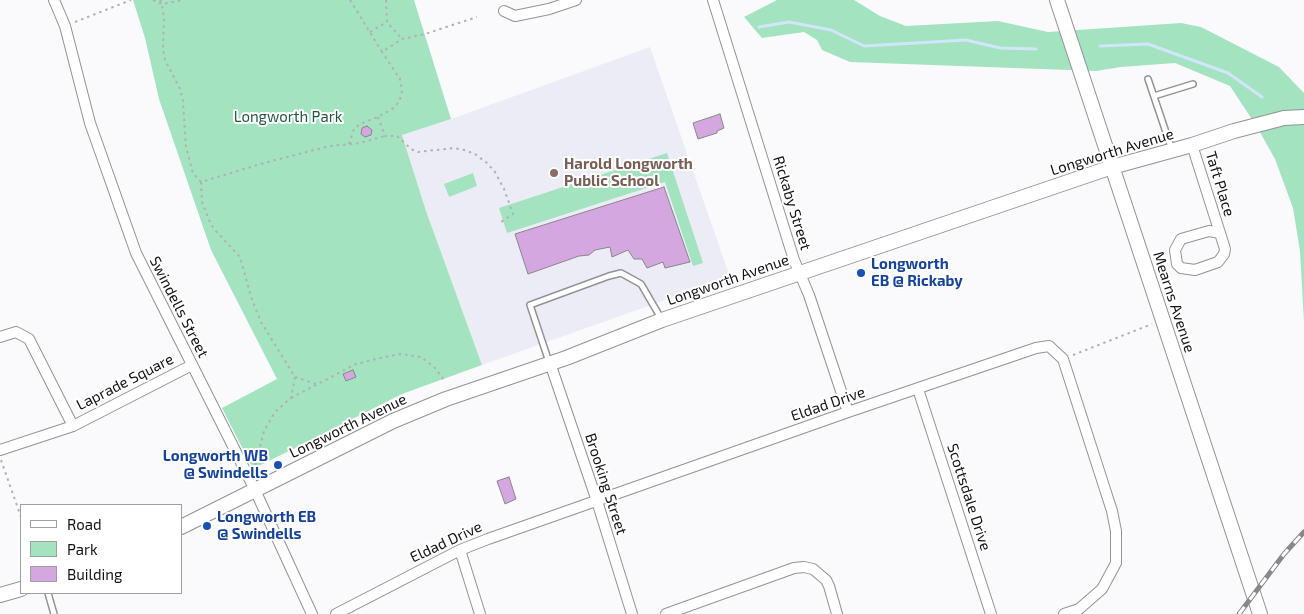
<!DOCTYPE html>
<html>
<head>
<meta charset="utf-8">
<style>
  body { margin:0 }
  #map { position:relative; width:1304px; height:614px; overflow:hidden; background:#fafafd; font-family:"Exo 2",sans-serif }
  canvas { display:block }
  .legend { position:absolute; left:20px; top:504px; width:162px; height:90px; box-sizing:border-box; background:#fff; border:1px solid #a0a0a1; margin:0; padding:6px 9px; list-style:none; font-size:15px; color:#121213 }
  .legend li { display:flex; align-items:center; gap:10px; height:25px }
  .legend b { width:25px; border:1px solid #a0a0a1 }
</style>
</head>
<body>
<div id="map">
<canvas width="1304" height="614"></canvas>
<ul class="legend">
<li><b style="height:6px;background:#fff"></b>Road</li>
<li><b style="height:14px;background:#a4e3bf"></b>Park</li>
<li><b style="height:14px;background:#d5a7e1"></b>Building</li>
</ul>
</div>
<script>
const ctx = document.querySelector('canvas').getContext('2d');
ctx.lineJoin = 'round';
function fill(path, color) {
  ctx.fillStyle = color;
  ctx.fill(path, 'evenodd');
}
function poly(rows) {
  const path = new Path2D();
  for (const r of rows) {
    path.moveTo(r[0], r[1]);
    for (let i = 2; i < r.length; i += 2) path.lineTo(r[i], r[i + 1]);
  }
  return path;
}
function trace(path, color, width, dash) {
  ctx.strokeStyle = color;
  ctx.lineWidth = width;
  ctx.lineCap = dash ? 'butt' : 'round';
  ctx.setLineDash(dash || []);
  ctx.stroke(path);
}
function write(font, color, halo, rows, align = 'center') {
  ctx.font = font + ' "Exo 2",sans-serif';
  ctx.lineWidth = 4;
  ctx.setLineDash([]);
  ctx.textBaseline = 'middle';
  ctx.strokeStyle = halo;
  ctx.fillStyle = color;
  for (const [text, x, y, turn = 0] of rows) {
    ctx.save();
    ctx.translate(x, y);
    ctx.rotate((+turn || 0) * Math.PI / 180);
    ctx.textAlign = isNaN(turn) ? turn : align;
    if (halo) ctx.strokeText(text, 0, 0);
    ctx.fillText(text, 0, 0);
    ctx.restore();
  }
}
const built = poly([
  [650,47,730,277,482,365,426,211,402,135,451,119]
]);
const green = poly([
  [133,0,414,0,451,119,402,135,426,211,482,365,402,394,253,469,222,408,277,379,211,250,159,99,145,38],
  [777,0,854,0,880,16,906,26,998,21,1048,32,1181,23,1201,27,1279,67,1304,93,1304,322,1300,251,1293,208,1275,159,1257,127,1230,86,1175,63,1121,67,1096,71,850,62,822,50,817,40,804,32,762,38,744,17],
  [667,153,703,263,693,266,665,182,507,233,499,208],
  [473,173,477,186,449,197,444,184]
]);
const stream = poly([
  [759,27,789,22,831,30,864,46,966,40,1000,48,1036,49],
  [1100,46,1148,44,1228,73,1262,97]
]);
const building = poly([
  [720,114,724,128,717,131,717,133,698,139,693,123,720,114],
  [367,126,372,130,371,135,365,137,361,134,362,128,367,126],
  [664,187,690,262,665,268,663,262,647,268,642,259,634,259,628,250,612,257,610,247,595,250,589,255,579,256,528,274,515,234,664,187],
  [353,370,356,377,346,381,343,374,353,370],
  [509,477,516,499,505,504,497,481,509,477]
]);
const path = poly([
  [153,0,162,4,183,0],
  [160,0,162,4,164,19,163,49,165,60,180,89,183,101,186,147,193,173,201,182,264,163,330,146,360,143,385,136],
  [350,0,382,52,402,39,425,34,477,17],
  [386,0,387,22,402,39],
  [75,22,131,0],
  [370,32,387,22],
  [378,117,385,136,397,136,411,149,418,152,454,148,464,150,475,154,487,163,495,172,504,189,513,214,498,224],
  [349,144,354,129,360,124,378,117,392,109,398,103,401,97,402,91,400,79,382,52],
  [201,182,202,202,210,222,214,229,240,257,251,297,261,322,295,377,291,398,275,412,264,431,255,467],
  [1073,355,1152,324],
  [295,377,316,384],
  [291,398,356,364,389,356,401,354,421,357,435,368,444,380],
  [1,460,21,517]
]);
const lane = poly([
  [1148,79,1172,150],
  [1154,96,1193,84],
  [549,362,530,305,609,276,621,273,641,284,662,320],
  [48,593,54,614]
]);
const street = poly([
  [54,0,65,26,90,123,136,253,255,490,312,614],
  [713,0,794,260,809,295,848,412],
  [504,11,515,16,549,9,576,0],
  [1192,145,1220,233,1209,231,1181,239,1175,250,1177,264,1181,268,1195,270,1218,262,1224,254,1225,249,1220,233],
  [0,337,16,332,29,339,73,426],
  [550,363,597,501,632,614],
  [918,389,991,614],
  [0,450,73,426,192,365],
  [460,550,480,614],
  [336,614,460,550,488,539,848,412,1036,348,1049,346,1063,359,1112,511,1116,531,1116,563,1102,589,1079,609,1064,614],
  [666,614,794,568,804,567,813,569,826,580,829,586,837,614]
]);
const secondary = poly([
  [1057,0,1260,614],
  [181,527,393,421,446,399,566,358,662,320,1112,167,1192,145,1234,131,1284,118,1304,117],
  [0,595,21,589]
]);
const rail = poly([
  [1239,614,1284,554,1304,532]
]);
const markers = [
  [554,173,5,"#8d6e63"],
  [861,273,5,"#1a4fb4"],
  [278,465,5,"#1a4fb4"],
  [207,526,5,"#1a4fb4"]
];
const parkNames = [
  ["Longworth Park",288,117]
];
const streetNames = [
  ["Longworth Avenue",1112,152,-17],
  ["Taft Place",1220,184,73],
  ["Rickaby Street",792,203,73],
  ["Longworth Avenue",728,280,-19],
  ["Mearns Avenue",1174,302,72],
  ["Swindells Street",179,307,63],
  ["Laprade Square",125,382,-27],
  ["Eldad Drive",828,404,-19],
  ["Longworth Avenue",348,426,-26],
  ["Brooking Street",606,484,72],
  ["Scottsdale Drive",969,497,72],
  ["Eldad Drive",446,542,-25]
];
const educationNames = [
  ["Harold Longworth",564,164],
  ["Public School",564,181]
];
const transitNames = [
  ["Longworth",871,264],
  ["EB @ Rickaby",871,281],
  ["Longworth WB",268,456,"right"],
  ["@ Swindells",268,473,"right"],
  ["Longworth EB",217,517],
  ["@ Swindells",217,534]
];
fill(built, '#ececf7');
fill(green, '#a4e3bf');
trace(stream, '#d1e5fc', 3);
fill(building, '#d5a7e1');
trace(building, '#898789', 1);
trace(lane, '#939396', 8);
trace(street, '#939396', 12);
trace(secondary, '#939396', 16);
trace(path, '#b1b1b3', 2, [2.5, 4]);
trace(lane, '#fff', 5);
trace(street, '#fff', 10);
trace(secondary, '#fff', 14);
trace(rail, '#88888a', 5);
trace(rail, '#fff', 3, [9]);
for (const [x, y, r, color] of markers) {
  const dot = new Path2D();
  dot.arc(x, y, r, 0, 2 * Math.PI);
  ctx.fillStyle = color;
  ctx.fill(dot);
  trace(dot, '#fff', 2);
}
write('15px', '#21583d', '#fff', parkNames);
write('15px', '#121213', '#fff', streetNames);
write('bold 15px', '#785e54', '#fff', educationNames, 'left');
write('bold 15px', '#164399', '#fff', transitNames, 'left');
</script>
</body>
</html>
